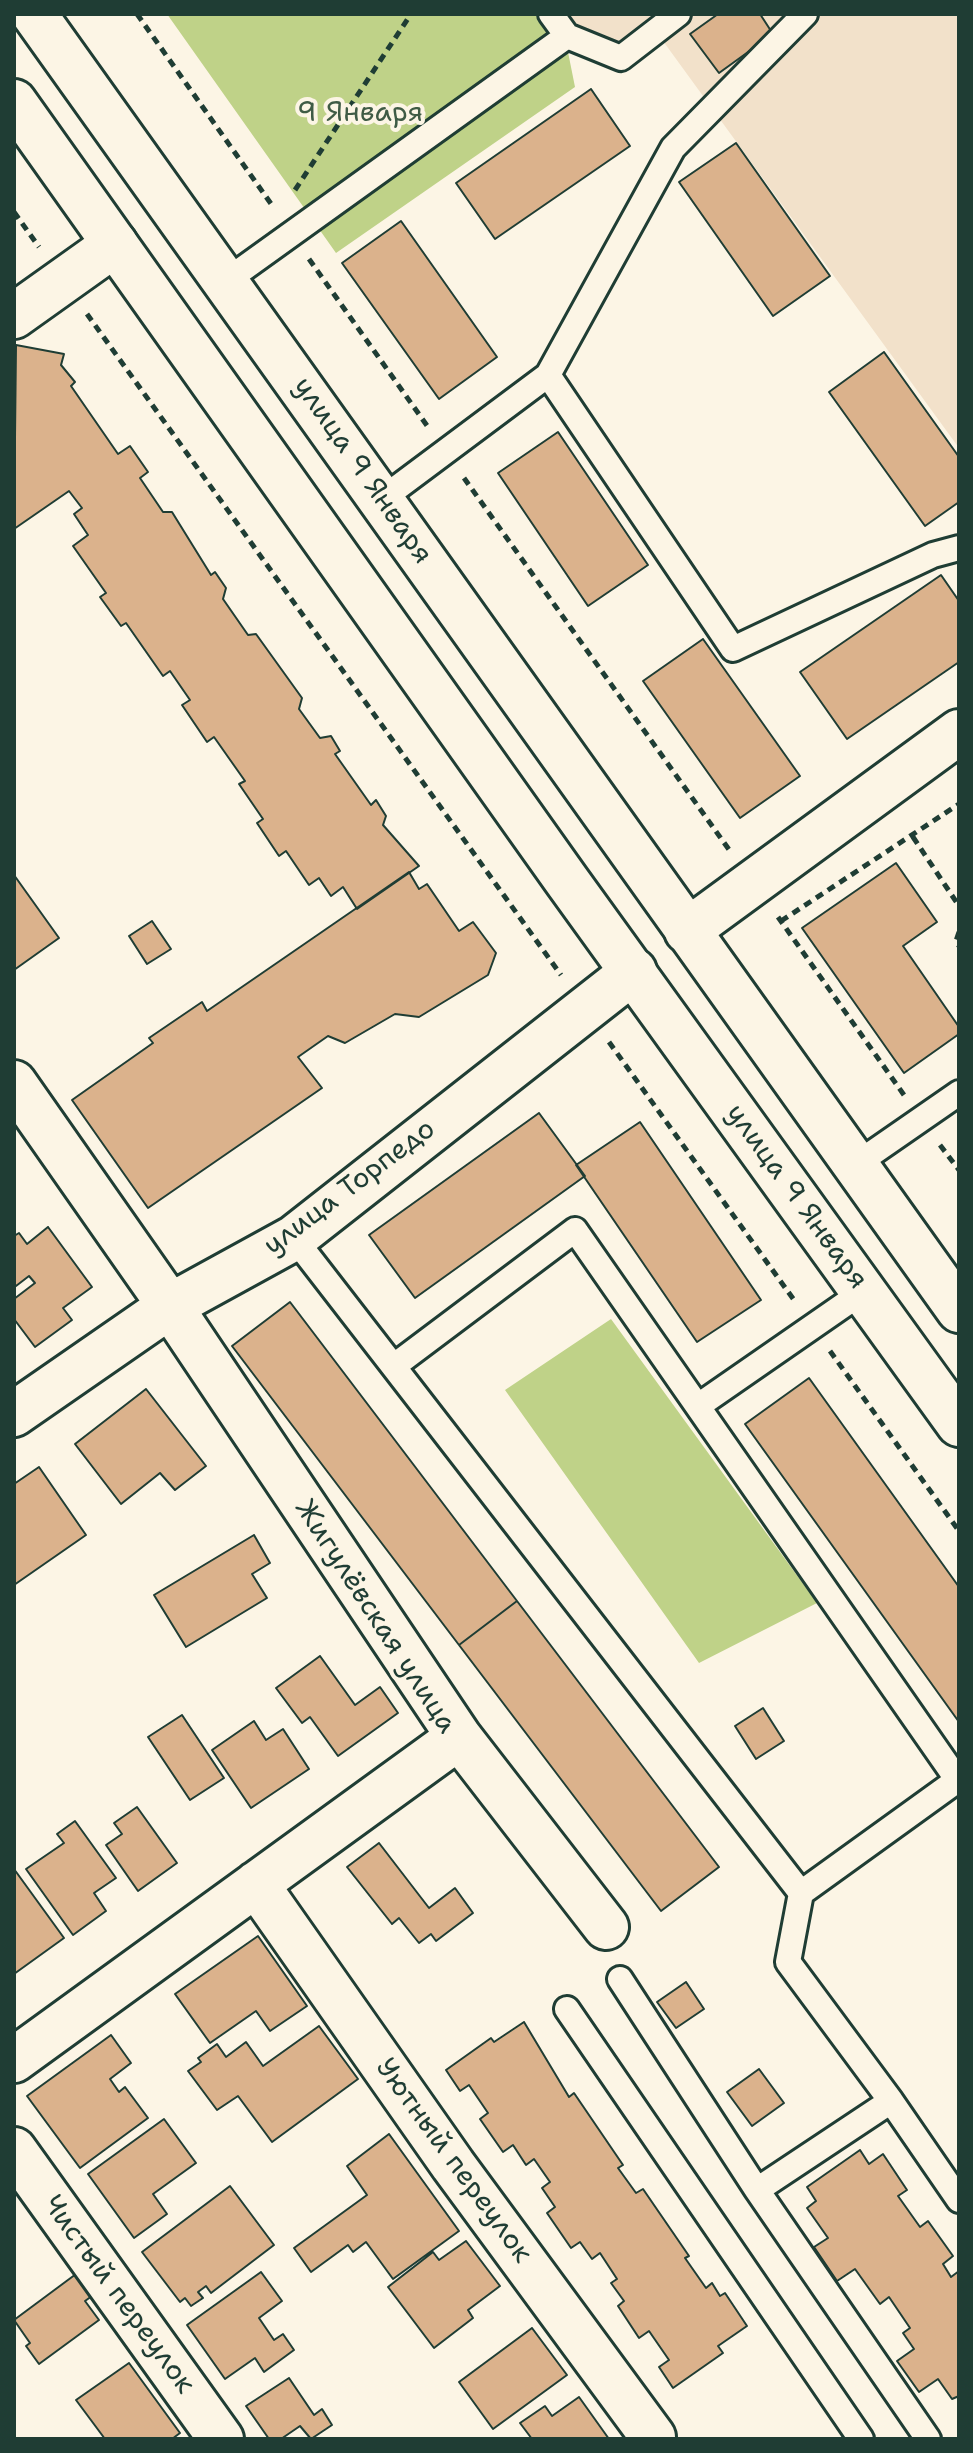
<!DOCTYPE html>
<html>
<head>
<meta charset="utf-8">
<style>
  body { margin:0 }
  #map { position:relative; width:973px; height:2453px; overflow:hidden; background:#fcf5e5; font-family:"Shantell Sans",sans-serif }
  canvas { display:block }
  .frame { position:absolute; inset:0; border:16px solid #1f3d34; pointer-events:none }
</style>
</head>
<body>
<div id="map">
<canvas width="973" height="2453"></canvas>
<div class="frame"></div>
</div>
<script>
const ctx = document.querySelector('canvas').getContext('2d');
ctx.lineJoin = 'round';
function fill(path, color) {
  ctx.fillStyle = color;
  ctx.fill(path, 'evenodd');
}
function poly(rows) {
  const path = new Path2D();
  for (const r of rows) {
    path.moveTo(r[0], r[1]);
    for (let i = 2; i < r.length; i += 2) path.lineTo(r[i], r[i + 1]);
  }
  return path;
}
function trace(path, color, width, dash) {
  ctx.strokeStyle = color;
  ctx.lineWidth = width;
  ctx.lineCap = dash ? 'butt' : 'round';
  ctx.setLineDash(dash || []);
  ctx.stroke(path);
}
function write(font, color, halo, rows, align = 'center') {
  ctx.font = font + ' "Shantell Sans",sans-serif';
  ctx.lineWidth = 8;
  ctx.setLineDash([]);
  ctx.textBaseline = 'middle';
  ctx.strokeStyle = halo;
  ctx.fillStyle = color;
  for (const [text, x, y, turn = 0] of rows) {
    ctx.save();
    ctx.translate(x, y);
    ctx.rotate((+turn || 0) * Math.PI / 180);
    ctx.textAlign = isNaN(turn) ? turn : align;
    if (halo) ctx.strokeText(text, 0, 0);
    ctx.fillText(text, 0, 0);
    ctx.restore();
  }
}
const built = poly([
  [539,14,959,14,959,448,663,41,624,68,568,52]
]);
const green = poly([
  [167,14,539,14,568,52,575,87,336,253],
  [611,1319,817,1603,699,1663,505,1390]
]);
const building = poly([
  [718,14,760,14,773,34,719,73,690,34,718,14],
  [591,89,630,146,495,239,456,183,591,89],
  [736,143,830,276,773,316,679,182,736,143],
  [401,221,497,357,439,399,342,263,401,221],
  [16,345,64,354,61,365,75,382,71,386,118,454,130,446,148,472,140,478,163,512,172,512,211,575,215,572,226,588,223,599,248,635,256,634,302,698,299,709,320,738,331,736,340,751,335,754,371,805,376,800,386,816,383,825,419,866,357,909,343,887,331,896,319,878,309,885,286,851,279,856,257,823,263,819,239,784,245,781,214,737,207,742,182,705,190,700,170,671,163,676,126,623,121,626,100,597,106,593,73,546,88,535,74,514,82,508,69,491,14,529,16,345],
  [884,352,959,457,959,502,925,526,829,392,884,352],
  [558,432,648,565,588,606,498,473,558,432],
  [941,575,959,601,959,662,847,739,800,672,941,575],
  [703,639,800,776,740,818,643,681,703,639],
  [896,863,937,922,903,946,959,1027,959,1034,904,1073,802,928,896,863],
  [409,872,419,889,427,884,459,931,473,922,496,953,488,975,419,1017,395,1014,345,1043,328,1036,298,1057,322,1088,148,1208,72,1100,153,1043,149,1038,202,1002,207,1011,409,872],
  [14,875,59,938,14,970,14,875],
  [152,921,171,949,147,964,129,936,152,921],
  [539,1113,585,1176,415,1298,369,1235,539,1113],
  [640,1122,761,1300,697,1342,576,1165,640,1122],
  [48,1227,92,1287,63,1308,72,1320,35,1347,14,1319,14,1299,35,1283,29,1276,16,1286,14,1283,14,1236,19,1233,27,1244,48,1227],
  [290,1302,517,1601,459,1645,232,1346,290,1302],
  [809,1378,959,1587,959,1722,745,1424,809,1378],
  [146,1389,206,1466,175,1490,160,1473,121,1504,75,1444,146,1389],
  [39,1467,86,1535,14,1585,14,1484,39,1467],
  [254,1535,270,1563,252,1574,267,1598,186,1647,154,1595,254,1535],
  [517,1601,719,1867,661,1911,459,1645,517,1601],
  [320,1656,355,1705,380,1687,398,1713,338,1756,310,1717,302,1723,276,1688,320,1656],
  [763,1708,784,1741,756,1759,735,1726,763,1708],
  [182,1715,224,1778,190,1800,148,1737,182,1715],
  [254,1721,266,1740,283,1729,309,1769,251,1808,212,1750,254,1721],
  [137,1807,177,1863,138,1891,106,1845,122,1834,114,1823,137,1807],
  [75,1821,116,1878,94,1893,106,1911,73,1935,26,1869,64,1843,57,1834,75,1821],
  [379,1843,429,1908,455,1888,473,1913,436,1941,431,1934,419,1943,399,1918,392,1924,347,1867,379,1843],
  [14,1869,64,1938,14,1974,14,1869],
  [258,1936,307,2006,270,2031,256,2011,210,2043,175,1994,258,1936],
  [686,1982,704,2009,676,2028,657,2002,686,1982],
  [524,2022,569,2097,574,2093,623,2165,618,2168,636,2193,643,2189,689,2256,685,2258,706,2288,712,2283,720,2296,725,2293,747,2326,718,2346,723,2353,673,2388,659,2367,669,2360,649,2331,639,2338,618,2306,624,2301,611,2283,617,2279,600,2253,592,2259,580,2242,571,2248,547,2213,555,2207,542,2188,550,2182,534,2159,526,2165,513,2145,503,2152,480,2119,488,2113,469,2085,460,2091,446,2070,491,2038,494,2042,524,2022],
  [319,2026,358,2079,272,2142,238,2096,217,2110,188,2071,201,2062,198,2058,217,2044,226,2057,246,2042,263,2066,319,2026],
  [111,2035,131,2063,110,2079,119,2092,125,2087,148,2118,80,2168,27,2096,111,2035],
  [759,2069,784,2103,752,2126,727,2092,759,2069],
  [164,2119,196,2163,153,2194,167,2214,134,2238,88,2174,164,2119],
  [389,2134,459,2231,393,2279,366,2242,353,2252,348,2245,311,2272,294,2248,367,2195,347,2166,389,2134],
  [860,2150,869,2164,883,2154,907,2190,898,2196,920,2227,928,2221,953,2256,943,2264,951,2277,959,2271,959,2396,952,2399,938,2379,919,2392,897,2361,914,2349,903,2333,910,2328,889,2297,880,2304,855,2269,837,2281,814,2247,828,2238,807,2208,816,2201,807,2187,860,2150],
  [230,2186,274,2245,211,2293,206,2286,198,2292,203,2298,191,2306,185,2298,180,2302,142,2252,230,2186],
  [466,2241,500,2286,468,2310,473,2318,434,2348,388,2287,433,2252,439,2260,466,2241],
  [261,2272,282,2301,259,2318,274,2340,283,2334,294,2350,264,2372,255,2358,225,2379,187,2325,261,2272],
  [76,2274,92,2296,85,2301,99,2320,39,2364,26,2346,30,2343,14,2320,76,2274],
  [532,2328,567,2375,493,2429,459,2382,532,2328],
  [129,2363,180,2433,172,2439,105,2439,76,2400,129,2363],
  [289,2378,314,2415,322,2409,332,2425,311,2439,300,2426,281,2439,269,2439,246,2406,289,2378],
  [579,2397,609,2439,532,2439,520,2423,545,2406,552,2416,579,2397]
]);
const path = poly([
  [137,14,274,208],
  [295,190,411,14],
  [14,212,39,247],
  [309,259,428,427],
  [87,314,561,975],
  [464,478,730,851],
  [913,837,959,906],
  [778,917,904,1095],
  [781,921,959,804],
  [959,932,956,941,959,946],
  [609,1042,794,1300],
  [940,1145,959,1170],
  [830,1351,959,1531]
]);
const lane = poly([
  [551,14,567,36,621,58,678,14],
  [226,281,567,36],
  [548,375,673,148,805,14],
  [382,499,548,375,733,649,933,555,959,548],
  [855,1165,959,1093],
  [294,1238,801,1893],
  [394,1366,575,1230,959,1782],
  [698,1406,864,1291],
  [620,1979,757,2190],
  [567,2009,861,2439],
  [891,2101,788,1962,801,1893,959,1779],
  [928,2439,757,2190,891,2101,959,2200]
]);
const street = poly([
  [14,316,115,244],
  [687,931,959,732],
  [14,1083,170,1306,459,1737,14,2060],
  [14,1414,170,1306,294,1238,634,971],
  [459,1737,606,1927],
  [256,1884,453,2165,653,2437],
  [14,2150,221,2439]
]);
const secondary = poly([
  [34,14,959,1310],
  [14,102,567,881,959,1424]
]);
const parkNames = [
  ["9 Января",360,114]
];
const streetNames = [
  ["улица 9 Января",362,471,55],
  ["улица Торпедо",350,1188,-37],
  ["улица 9 Января",796,1197,54],
  ["Жигулёвская улица",375,1617,57],
  ["Уютный переулок",453,2161,54],
  ["Чистый переулок",118,2295,54]
];
fill(built, '#f2e1ca');
fill(green, '#bfd288');
fill(building, '#dbb28c');
trace(building, '#1f3d34', 2);
trace(lane, '#1f3d34', 30);
trace(street, '#1f3d34', 50);
trace(secondary, '#1f3d34', 50);
trace(path, '#1f3d34', 5, [8, 6]);
trace(lane, '#fcf5e5', 24);
trace(street, '#fcf5e5', 44);
trace(secondary, '#fcf5e5', 44);
write('28px', '#3f5b45', '#fcf5e5', parkNames);
write('28px', '#1f3d34', '#fcf5e5', streetNames);
</script>
</body>
</html>
